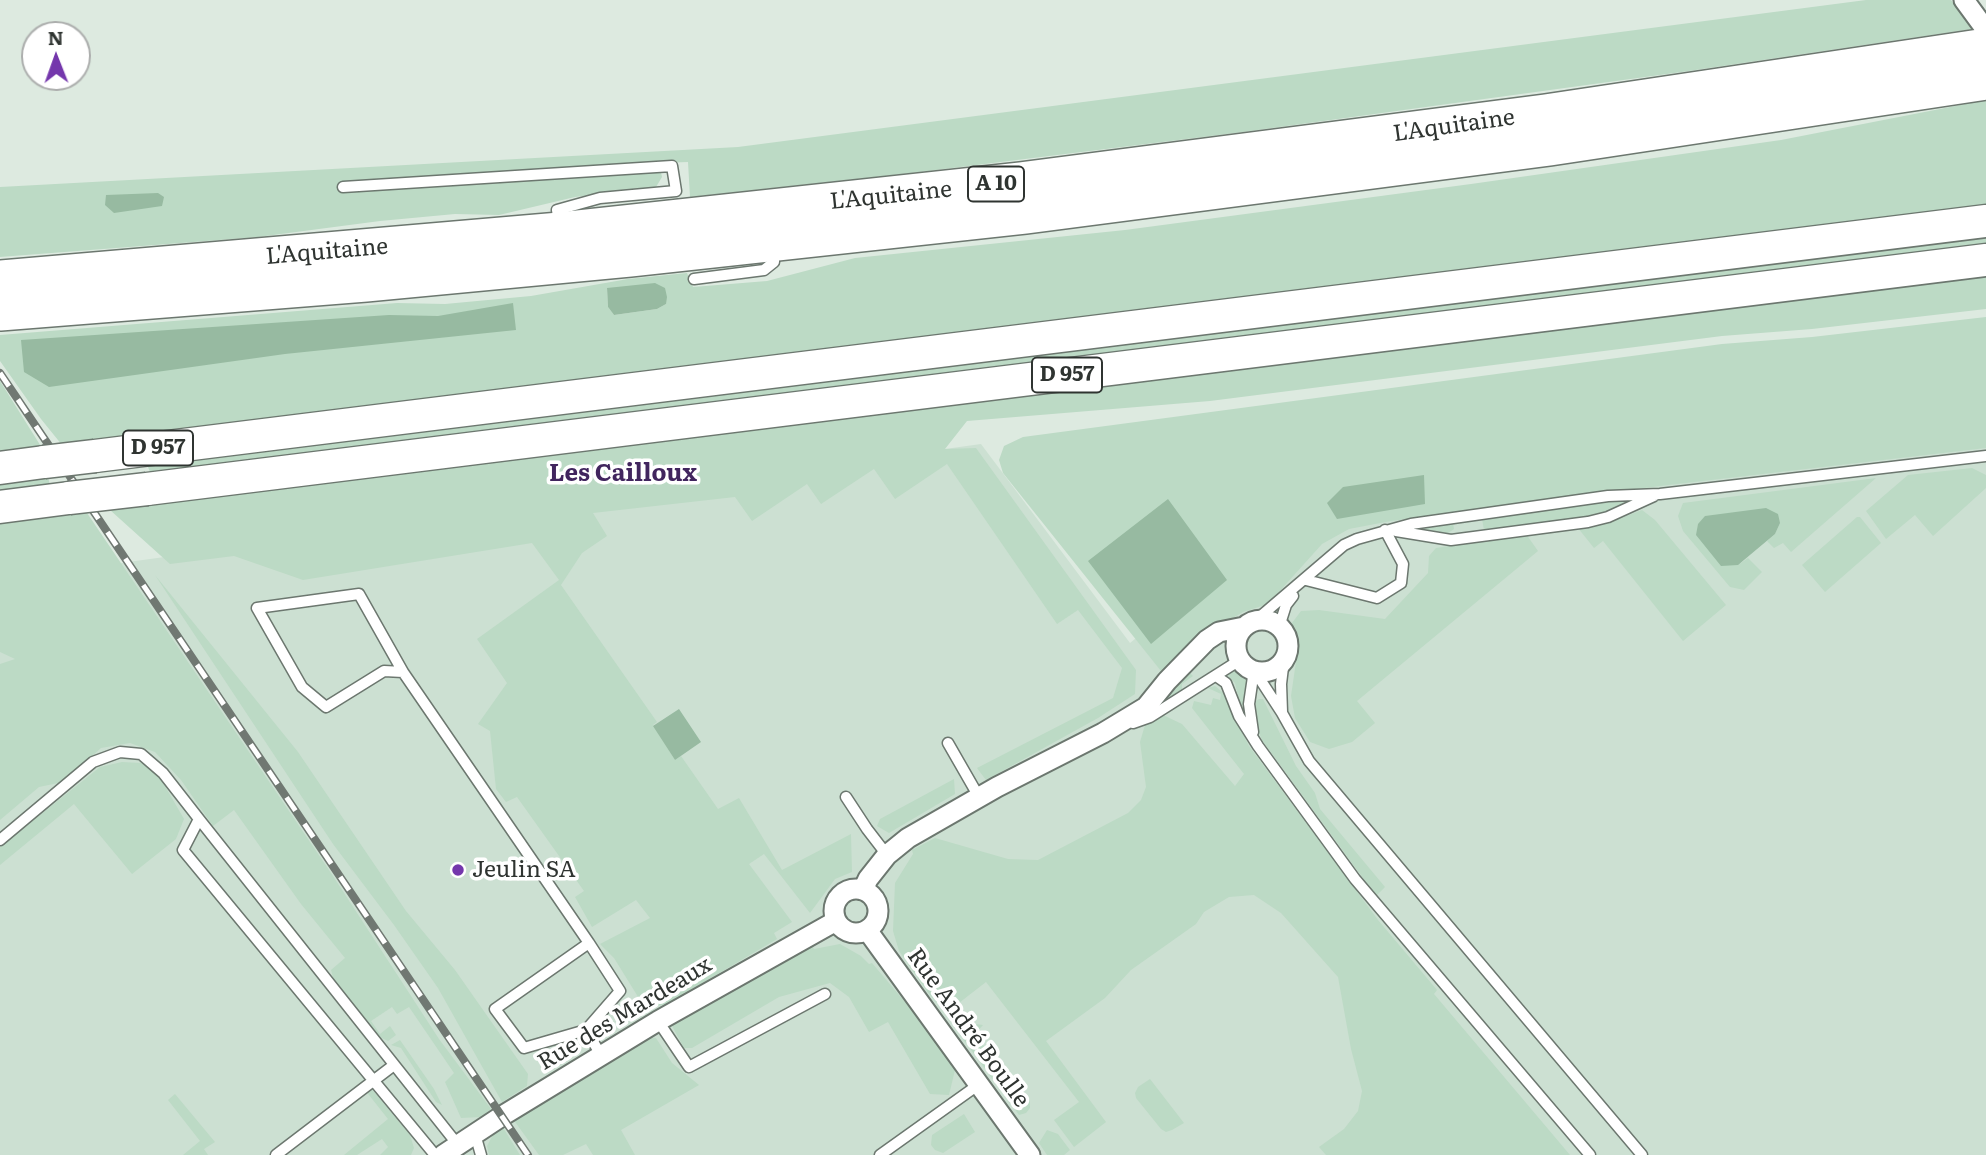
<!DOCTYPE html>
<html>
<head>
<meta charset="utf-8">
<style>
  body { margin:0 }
  #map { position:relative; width:1986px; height:1155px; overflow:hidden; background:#ddeae0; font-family:Literata,serif }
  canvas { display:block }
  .north { position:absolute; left:21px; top:21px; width:70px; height:70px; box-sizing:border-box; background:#fff; border:2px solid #acaead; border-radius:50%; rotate:359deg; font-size:19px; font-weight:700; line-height:28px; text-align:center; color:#2f3431 }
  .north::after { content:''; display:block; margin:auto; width:24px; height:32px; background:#7437ac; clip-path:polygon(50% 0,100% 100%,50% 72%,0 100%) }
</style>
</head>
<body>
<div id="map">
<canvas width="1986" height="1155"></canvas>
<div class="north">N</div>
</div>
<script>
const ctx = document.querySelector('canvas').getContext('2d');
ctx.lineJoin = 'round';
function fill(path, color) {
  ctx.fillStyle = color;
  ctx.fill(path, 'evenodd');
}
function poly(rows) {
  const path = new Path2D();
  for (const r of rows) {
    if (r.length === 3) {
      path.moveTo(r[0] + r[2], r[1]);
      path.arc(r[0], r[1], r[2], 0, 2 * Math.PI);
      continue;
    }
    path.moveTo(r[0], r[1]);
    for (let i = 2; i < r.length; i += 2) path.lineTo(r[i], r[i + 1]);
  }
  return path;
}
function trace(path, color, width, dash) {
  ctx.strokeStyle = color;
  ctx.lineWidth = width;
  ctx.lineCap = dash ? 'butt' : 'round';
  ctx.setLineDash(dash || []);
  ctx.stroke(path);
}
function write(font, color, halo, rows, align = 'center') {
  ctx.font = font + ' Literata,serif';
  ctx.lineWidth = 7;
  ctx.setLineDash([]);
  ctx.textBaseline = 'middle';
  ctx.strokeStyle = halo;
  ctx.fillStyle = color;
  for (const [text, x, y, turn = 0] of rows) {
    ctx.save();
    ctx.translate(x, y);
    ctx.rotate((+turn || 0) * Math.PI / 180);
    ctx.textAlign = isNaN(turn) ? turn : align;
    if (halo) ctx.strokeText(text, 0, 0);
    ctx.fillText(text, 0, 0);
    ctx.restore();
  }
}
const built = poly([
  [1986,413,1986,1155,0,1155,0,572,85,568,981,444,1130,643,1231,560,1316,497]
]);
const green = poly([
  [1866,0,1951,0,1972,29,1689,71,1243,132,920,172,690,197,688,162,659,163,662,177,656,187,575,197,499,215,455,214,380,221,258,237,0,257,0,187,738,147],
  [1986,100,1986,209,62,445,41,419,0,361,0,335,397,303,445,304,531,296,628,279,687,273,693,287,767,281,855,258,1125,230,1471,184,1781,140],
  [607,289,608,288,666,304,657,309,614,315,608,307],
  [1986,231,1986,250,152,477,146,462],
  [1986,273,1986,309,1812,329,1722,336,1210,401,967,421,945,449,976,448,1136,670,1135,694,1098,718,986,780,977,768,1113,698,1122,668,1078,610,1057,624,947,464,895,499,874,469,821,504,807,484,752,521,735,497,593,513,607,536,582,553,561,585,657,722,653,725,675,760,681,756,718,809,739,798,782,870,851,834,852,872,835,879,810,913,764,854,749,864,792,922,774,933,777,939,667,1004,652,1007,640,1000,614,958,600,944,650,918,636,900,592,927,575,897,584,891,517,797,506,802,496,789,490,731,478,724,507,683,477,639,559,580,532,543,303,580,234,556,170,564,110,510],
  [1986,317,1986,448,1660,486,1391,521,1349,529,1322,544,1268,604,1243,612,1206,634,1161,671,1003,473,999,460,1004,446,1023,437,1722,344,1812,337],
  [0,381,42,448,0,452],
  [1972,468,1986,475,1986,488,1933,536,1915,515,1886,539,1866,511,1908,475],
  [47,473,52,493,0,498,0,479],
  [1876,478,1791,552,1783,543,1774,548,1767,541,1775,534,1780,523,1738,565,1748,558,1762,572,1744,590,1730,587,1683,531,1678,516,1683,503],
  [1635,497,1603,513,1579,519,1484,530,1482,519],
  [1642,510,1655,520,1726,605,1683,641,1603,541,1594,548,1578,528,1608,523],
  [87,513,331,873,439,1039,491,1109,481,1117,461,1118,445,1082,454,1073,409,1007,397,1014,392,1007,371,1021,380,1034,390,1026,396,1035,388,1041,377,1036,366,1025,335,985,331,970,345,958,301,904,234,810,213,826,181,780,155,752,130,743,101,748,63,782,39,787,0,820,0,664,15,659,0,652,0,523],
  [1857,517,1860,517,1881,543,1825,592,1802,565],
  [1453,523,1454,529,1448,533,1414,528],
  [1526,534,1538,551,1357,701,1375,723,1352,742,1329,749,1310,742,1295,718,1291,696,1298,648,1292,623,1301,611,1319,610,1385,619,1428,573,1429,556,1436,548],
  [155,575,298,752,406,911,455,970,528,1074,527,1086,502,1102,438,988,394,925,333,844],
  [1237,670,1245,675,1248,681,1246,704,1240,705,1235,683,1228,676,1231,671],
  [1188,671,1193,676,1182,684,1182,694,1155,710,1168,689],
  [1215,686,1226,695,1229,706,1249,746,1378,920,1437,990,1434,994,1570,1155,1326,1155,1319,1147,1344,1129,1358,1111,1362,1091,1351,1049,1338,977,1281,913,1254,895,1229,897,1204,912,1196,924,1131,970,1105,998,1046,1041,1106,1122,1074,1147,1054,1120,1079,1102,986,982,946,1013,929,994,899,951,893,931,895,883,913,854,912,850,935,838,1008,859,1038,860,1128,813,1141,800,1146,787,1140,742,1145,725,1163,715,1182,724,1235,786,1244,774,1192,708,1194,701,1211,705,1213,698,1220,700,1221,694,1208,688],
  [1259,699,1263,699,1296,766,1315,793,1320,809,1385,887,1376,896,1262,740,1256,726,1256,701],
  [122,762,141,763,158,774,184,819,176,839,132,874,74,804,0,865,0,847,100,767],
  [954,779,955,794,889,833,877,826,880,819],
  [840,944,861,956,869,964,872,963,905,1002,955,1070,949,1095,930,1094,888,1022,869,1032,849,997,830,983,779,997,692,1048,684,1048,671,1024,812,945,814,949],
  [969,1023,983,1025,975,1034,1025,1103,1030,1099,1030,1108,1026,1113,1019,1115,960,1035,961,1029],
  [649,1037,656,1038,672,1063,699,1085,621,1130,635,1155,593,1155,586,1144,563,1155,539,1155,513,1119],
  [400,1040,434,1089,442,1105,436,1102,401,1048,391,1045],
  [1150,1079,1184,1123,1172,1130,1166,1132,1161,1129,1136,1098,1135,1093,1138,1087],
  [370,1087,410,1135,414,1148,411,1155,380,1155,388,1147,382,1139,357,1155,344,1155,388,1119,365,1090],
  [175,1094,215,1142,204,1149,208,1155,183,1155,200,1141,168,1100],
  [964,1114,975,1132,943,1153,935,1150,931,1145,932,1135],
  [502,1126,520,1155,489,1155,487,1146,494,1133],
  [1047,1130,1058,1134,1070,1150,1064,1155,1047,1155,1039,1143]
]);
const water = poly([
  [158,193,164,197,162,206,114,213,105,205,106,195],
  [655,283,665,288,667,297,666,304,657,309,614,315,608,307,607,288],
  [513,303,516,330,285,354,49,387,24,372,21,340,389,315,438,316],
  [1424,475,1425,504,1337,519,1327,503,1343,487],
  [1168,499,1227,580,1151,644,1088,561],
  [1766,508,1778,514,1780,523,1775,534,1738,565,1721,566,1696,535,1698,524,1705,516],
  [679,709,701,742,675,760,653,726]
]);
const service = poly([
  [343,187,672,166,676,191,600,198,557,210,559,223],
  [694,279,764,270,774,262,774,247],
  [1396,531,1451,540,1588,522,1608,517,1654,496],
  [1306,580,1377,598,1401,583,1403,564,1385,530],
  [1255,621,1344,545,1357,539,1411,524,1608,496,1660,494,1986,456],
  [1279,627,1286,605,1293,596],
  [1254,670,1282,713,1309,761,1642,1155],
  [403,672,359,594,257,608,302,687,326,707,384,671,403,672,589,943],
  [1216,676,1226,683,1239,716,1258,746,1355,879,1590,1155],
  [1282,712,1281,684,1284,659],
  [1133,723,1150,717,1240,660],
  [1253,732,1249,704,1254,670],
  [948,743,979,797],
  [846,797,867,829,887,855],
  [0,840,93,762,120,752,141,754,163,773,199,819],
  [589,943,620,991,586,1030,524,1048,495,1009,589,943],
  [658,1021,689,1067,825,994],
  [586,1030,601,1055],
  [475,1134,481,1155],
  [276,1155,394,1065],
  [435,1155,183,850,199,819,458,1145],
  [880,1155,978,1085]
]);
const minor = poly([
  [1964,0,1986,30],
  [1262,646,26],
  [856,911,22],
  [863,890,868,879,887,855,908,838,997,787,1103,733,1146,707,1167,681,1207,640,1219,632,1244,627],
  [867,930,1030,1155],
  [443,1155,502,1116,658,1021,836,921]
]);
const primary = poly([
  [95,456,1986,221],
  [0,468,44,462],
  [147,489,1986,260],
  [0,507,69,498]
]);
const motorway = poly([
  [0,279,560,231,1021,181,1545,113,1986,47],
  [0,312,366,283,630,258,1025,215,1550,147,1986,81]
]);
const rail = poly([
  [0,373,528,1155]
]);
const primaryBridge = poly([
  [44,462,95,456],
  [69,498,147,489]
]);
const markers = [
  [458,870,7,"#7437ac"]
];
const shields = [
  [996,184,56],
  [1067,375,70],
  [158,448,70]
];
const shieldNames = [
  ["A 10",996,184],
  ["D 957",1067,375],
  ["D 957",158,448]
];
const streetNames = [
  ["L'Aquitaine",1454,126,-8],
  ["L'Aquitaine",891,196,-6],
  ["L'Aquitaine",327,252,-5],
  ["Rue des Mardeaux",625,1014,-31],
  ["Rue André Boulle",968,1028,54]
];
const poiNames = [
  ["Jeulin SA",472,870]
];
const neighbourhoodNames = [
  ["Les Cailloux",623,474]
];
fill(built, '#cce0d2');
fill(green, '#bcdac5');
fill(water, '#97baa1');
trace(service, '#6c776f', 13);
trace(minor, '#6c776f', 23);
trace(primary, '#6c776f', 35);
trace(motorway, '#6c776f', 40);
trace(service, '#fff', 10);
trace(minor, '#fff', 19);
trace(primary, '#fff', 32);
trace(motorway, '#fff', 37);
trace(rail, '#707872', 8);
trace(rail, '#fff', 5, [16]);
trace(primaryBridge, '#6c776f', 35, []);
trace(primaryBridge, '#fff', 32);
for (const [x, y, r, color] of markers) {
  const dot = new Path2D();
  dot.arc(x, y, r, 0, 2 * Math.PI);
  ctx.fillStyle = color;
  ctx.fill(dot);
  trace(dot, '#fff', 2.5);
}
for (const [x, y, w] of shields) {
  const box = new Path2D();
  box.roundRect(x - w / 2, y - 17.5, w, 35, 5);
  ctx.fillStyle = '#fff';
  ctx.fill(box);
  trace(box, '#2f3431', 2);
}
write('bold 21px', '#2f3431', null, shieldNames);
write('23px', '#2f3431', '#fff', streetNames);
write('23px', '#2f3431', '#fff', poiNames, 'left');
write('bold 24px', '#41255e', '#fff', neighbourhoodNames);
</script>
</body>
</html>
